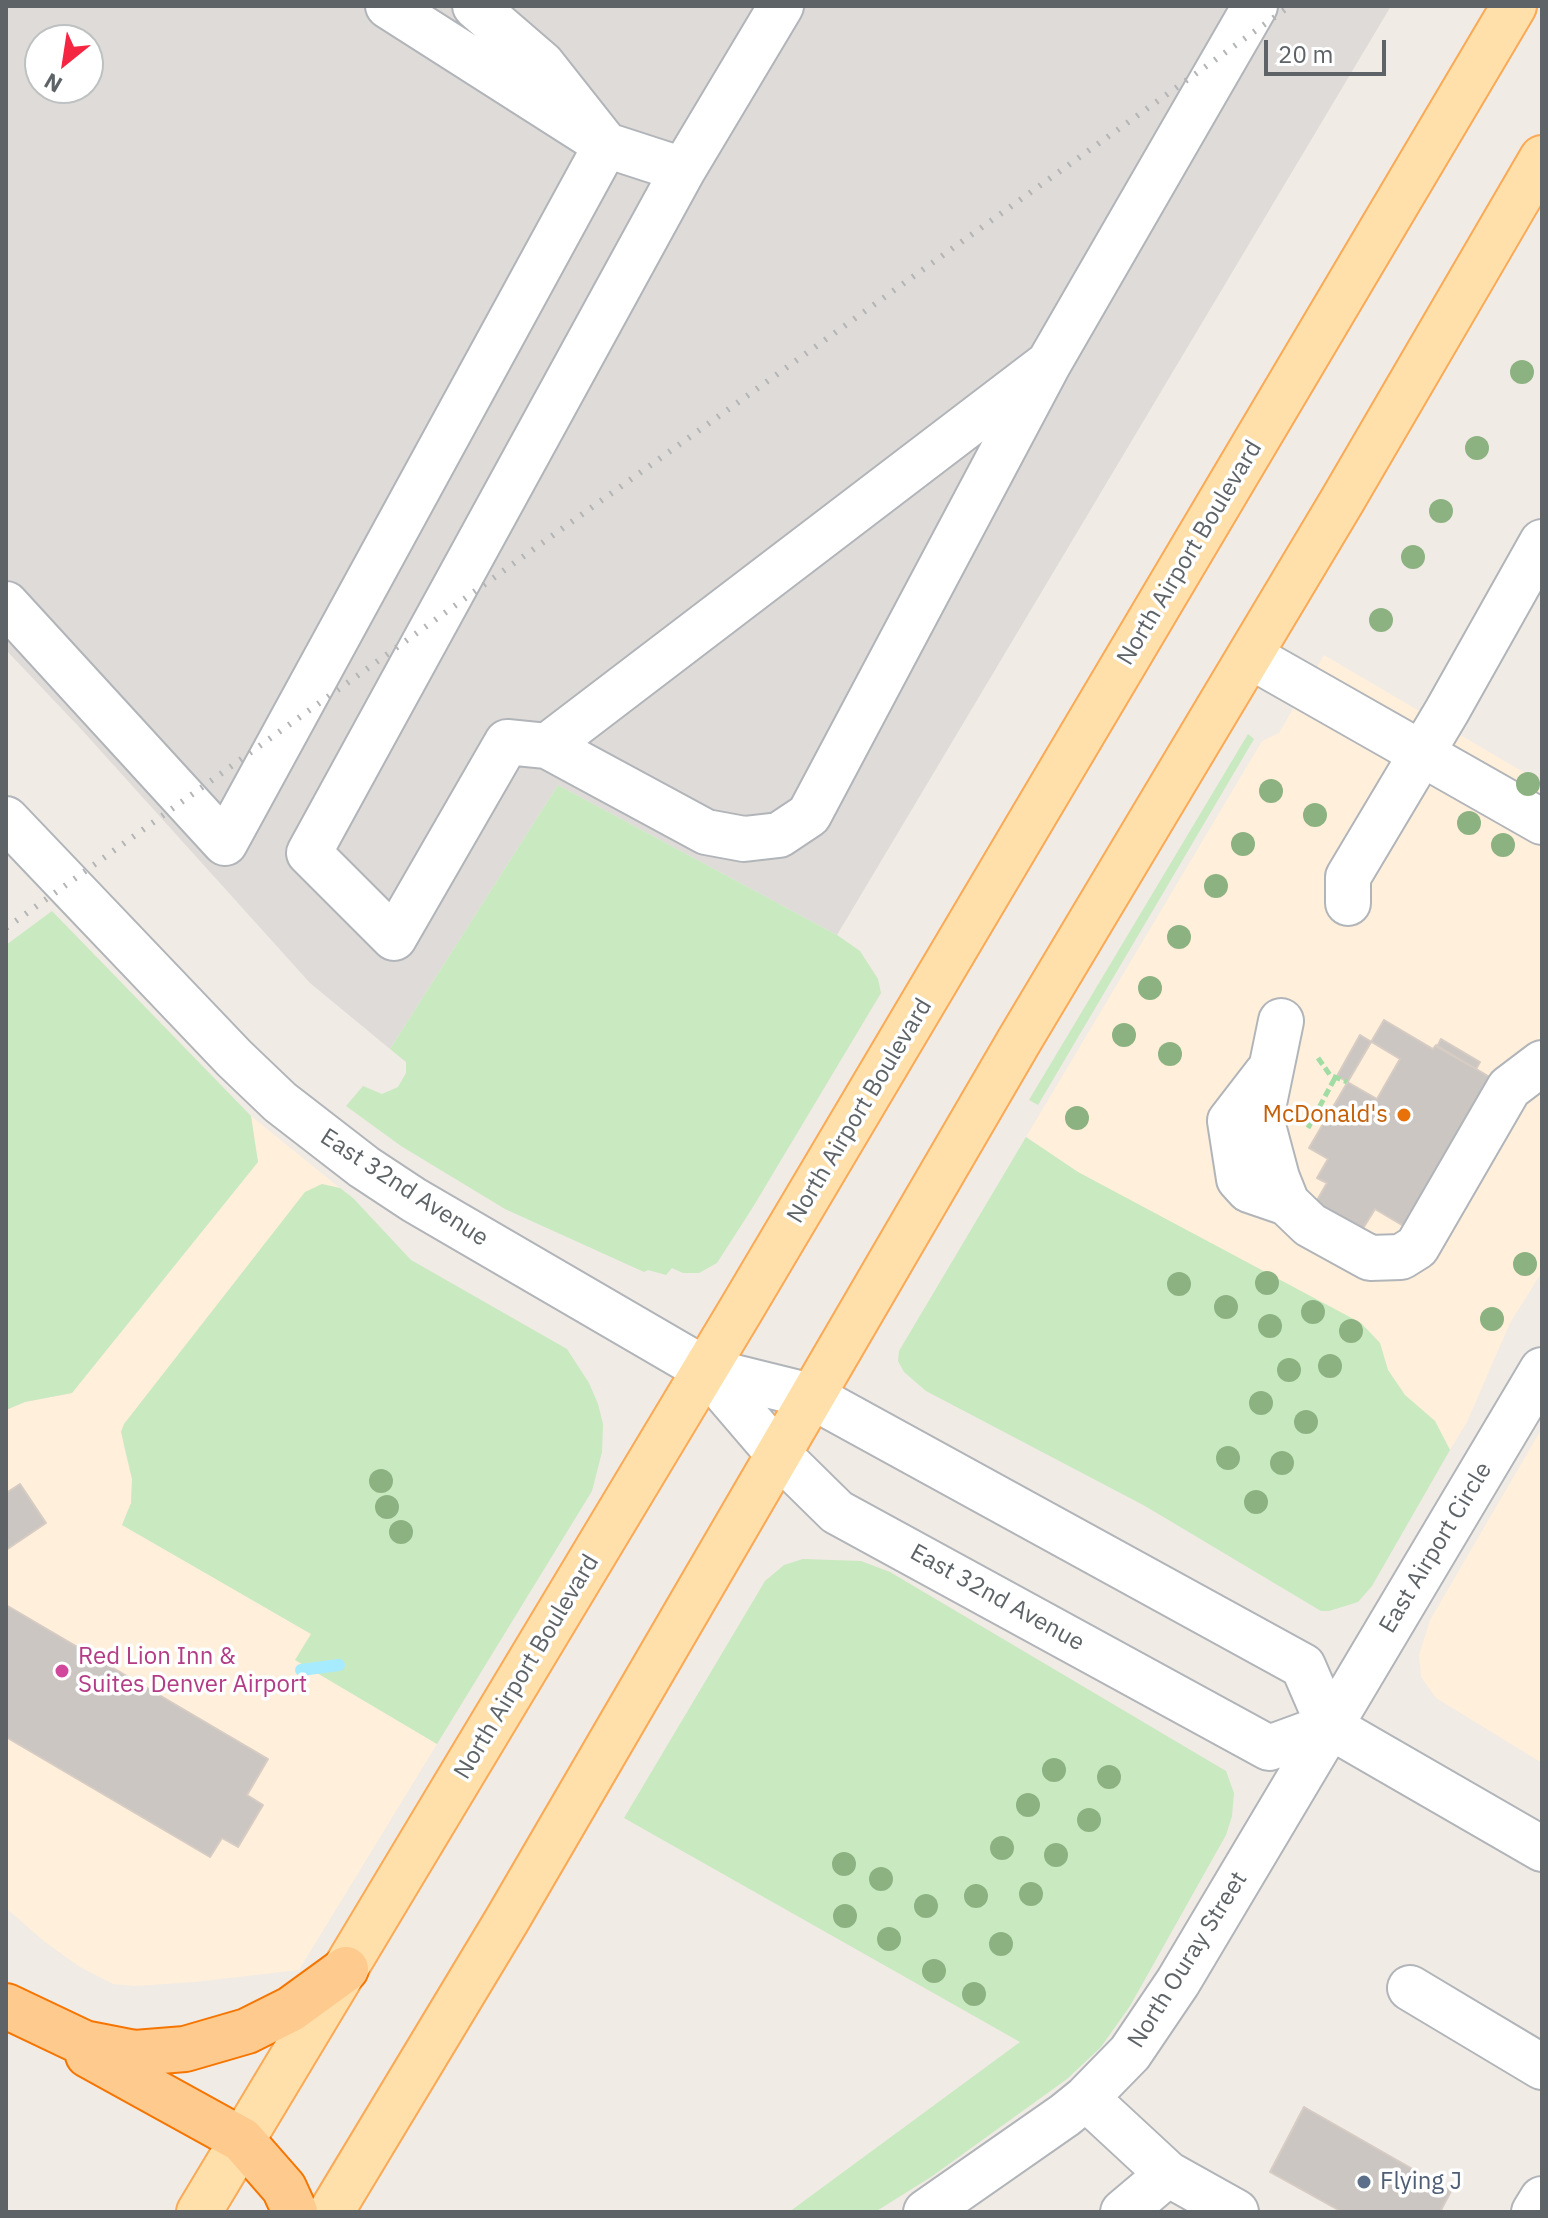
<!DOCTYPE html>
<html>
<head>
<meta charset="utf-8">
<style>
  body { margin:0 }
  #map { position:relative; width:1548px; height:2218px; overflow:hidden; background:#f0ebe5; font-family:"IBM Plex Sans",sans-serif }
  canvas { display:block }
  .frame { position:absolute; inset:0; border:8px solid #5d6367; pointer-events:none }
  .north { position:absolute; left:24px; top:24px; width:80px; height:80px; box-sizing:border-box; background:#fff; border:2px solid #bec1c2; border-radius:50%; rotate:210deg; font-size:22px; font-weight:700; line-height:32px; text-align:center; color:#5d6367 }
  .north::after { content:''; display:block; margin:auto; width:28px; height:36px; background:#f52642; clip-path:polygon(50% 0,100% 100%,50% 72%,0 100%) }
  .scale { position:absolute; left:1264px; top:40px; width:122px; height:36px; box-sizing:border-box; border:4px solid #5d6367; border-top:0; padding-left:10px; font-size:24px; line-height:28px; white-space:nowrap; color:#5d6367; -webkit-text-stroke:6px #fff; paint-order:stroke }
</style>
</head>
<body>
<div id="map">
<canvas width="1548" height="2218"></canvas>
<div class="frame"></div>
<div class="north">N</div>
<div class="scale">20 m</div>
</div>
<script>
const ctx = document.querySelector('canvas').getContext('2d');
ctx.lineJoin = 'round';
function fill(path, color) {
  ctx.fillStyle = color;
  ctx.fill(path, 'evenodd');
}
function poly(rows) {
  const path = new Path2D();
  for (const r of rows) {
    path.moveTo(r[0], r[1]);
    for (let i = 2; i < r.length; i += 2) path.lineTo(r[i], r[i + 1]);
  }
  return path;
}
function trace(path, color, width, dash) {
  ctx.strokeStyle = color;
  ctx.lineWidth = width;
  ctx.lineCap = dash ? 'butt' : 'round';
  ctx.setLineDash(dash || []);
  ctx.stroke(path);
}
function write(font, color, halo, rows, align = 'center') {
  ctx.font = font + ' "IBM Plex Sans",sans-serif';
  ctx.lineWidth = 7;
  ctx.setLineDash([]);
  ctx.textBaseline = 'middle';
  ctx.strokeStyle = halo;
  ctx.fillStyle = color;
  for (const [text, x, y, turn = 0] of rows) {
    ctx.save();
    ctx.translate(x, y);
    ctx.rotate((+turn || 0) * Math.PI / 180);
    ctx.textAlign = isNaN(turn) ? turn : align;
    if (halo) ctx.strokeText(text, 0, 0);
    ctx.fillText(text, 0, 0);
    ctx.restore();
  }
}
const commercial = poly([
  [1324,655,1542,783,1542,1272,1510,1323,1467,1422,1450,1450,1435,1421,1405,1396,1388,1370,1380,1343,1078,1172,1026,1137,1262,741,1279,733],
  [251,1116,340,1188,322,1184,123,1443,132,1479,131,1503,122,1525,312,1634,296,1660,437,1744,299,1970,195,1982,135,1986,113,1984,80,1967,45,1942,6,1908,6,1410,25,1402,72,1393,258,1162],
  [1542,1428,1542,1763,1436,1698,1421,1677,1419,1655,1430,1620]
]);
const industrial = poly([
  [6,6,1391,6,837,935,558,785,390,1049,310,983,81,729,6,650],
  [40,40,88,40,88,88,40,88]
]);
const green = poly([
  [1248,734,1254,739,1038,1105,1029,1100],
  [558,785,837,935,860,951,878,979,881,993,753,1207,717,1263,699,1273,683,1273,672,1268,666,1275,648,1270,644,1272,505,1209,401,1146,346,1106,363,1086,382,1094,398,1087,406,1073,406,1062,390,1049],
  [52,911,251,1116,258,1162,72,1393,25,1402,6,1410,6,945],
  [1026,1137,1078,1172,1361,1323,1380,1343,1388,1370,1405,1395,1435,1421,1450,1450,1372,1586,1358,1602,1329,1611,1321,1611,1145,1506,926,1391,904,1372,898,1361,899,1351],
  [322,1184,340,1188,353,1198,411,1260,567,1349,589,1383,598,1404,603,1424,602,1452,592,1491,437,1744,295,1660,311,1634,122,1525,131,1503,132,1479,121,1432,124,1424,305,1192],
  [803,1559,861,1561,890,1572,1226,1771,1234,1793,1232,1816,1226,1835,1130,2006,1101,2047,1067,2079,931,2177,875,2212,789,2212,1020,2042,624,1818,765,1581,784,1565]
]);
const stream = poly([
  [301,1670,339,1665]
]);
const building = poly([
  [1384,1020,1433,1049,1436,1045,1498,1082,1412,1231,1375,1209,1362,1230,1316,1202,1327,1183,1317,1178,1328,1159,1309,1148,1384,1020],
  [1360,1035,1400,1059,1377,1099,1337,1076,1360,1035],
  [1441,1039,1480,1062,1476,1069,1437,1047,1441,1039],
  [20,1484,46,1523,6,1550,6,1493,20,1484],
  [6,1605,268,1759,247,1795,263,1805,238,1847,222,1838,210,1857,6,1737,6,1605],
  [1304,2107,1451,2191,1440,2212,1342,2212,1270,2172,1304,2107]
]);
const path = poly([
  [1318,1058,1330,1075,1347,1082],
  [1308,1128,1336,1076]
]);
const minor = poly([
  [475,6,542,64,606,145,683,170,781,6],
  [683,170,309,853,394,938,507,742,547,746,1049,363],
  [6,604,225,843,606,145,388,6],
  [1250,656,1542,822],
  [547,746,706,832,744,839,779,835,809,815,1049,363,1255,6],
  [6,819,234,1058,280,1102,364,1167,414,1200,706,1370,811,1396,1303,1666,1329,1726,1542,1849],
  [1348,903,1348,877,1447,711,1542,542],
  [1281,1021,1261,1118,1277,1178,1287,1203,1310,1225,1370,1258,1401,1257,1417,1247,1509,1088,1542,1063],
  [1267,1073,1230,1121,1239,1179,1249,1190,1287,1203],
  [706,1370,778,1454,837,1512,1269,1748,1329,1726],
  [1410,1988,1542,2067],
  [1086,2098,1168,2174,1236,2212],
  [926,2212,1065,2115,1086,2098,1130,2053,1178,1982,1542,1370],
  [1123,2212,1168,2174],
  [1534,2212,1542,2199]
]);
const major = poly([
  [199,2212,742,1308,1514,6],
  [331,2212,507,1920,1019,1041,1342,501,1542,158]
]);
const highway = poly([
  [6,2006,84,2043,135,2053,185,2049,247,2031,291,2009,346,1969],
  [88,2055,242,2140,284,2188,295,2212]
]);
const rail = poly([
  [6,928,1290,6]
]);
const trees = [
  [1522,372],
  [1477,448],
  [1441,511],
  [1413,557],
  [1381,620],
  [1528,784],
  [1271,791],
  [1315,815],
  [1469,823],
  [1243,844],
  [1503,845],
  [1216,886],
  [1179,937],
  [1150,988],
  [1124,1035],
  [1170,1054],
  [1077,1118],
  [1525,1264],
  [1267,1283],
  [1179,1284],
  [1226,1307],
  [1313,1312],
  [1492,1319],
  [1270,1326],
  [1351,1331],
  [1330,1366],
  [1289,1370],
  [1261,1403],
  [1306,1422],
  [1228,1458],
  [1282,1463],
  [381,1481],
  [1256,1502],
  [387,1507],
  [401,1532],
  [1054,1770],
  [1109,1777],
  [1028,1805],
  [1089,1820],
  [1002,1848],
  [1056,1855],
  [844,1864],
  [881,1879],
  [1031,1894],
  [976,1896],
  [926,1906],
  [845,1916],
  [889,1939],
  [1001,1944],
  [934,1971],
  [974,1994]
];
const markers = [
  [1404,1115,8,"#e8710a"],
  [62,1671,8,"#d1479c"],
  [1364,2182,8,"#5c6f8a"]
];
const streetNames = [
  ["North Airport Boulevard",1190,553,-59],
  ["North Airport Boulevard",860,1111,-59],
  ["East 32nd Avenue",404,1188,33],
  ["East Airport Circle",1436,1548,-59],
  ["East 32nd Avenue",997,1598,29],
  ["North Airport Boulevard",527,1667,-59],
  ["North Ouray Street",1188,1960,-58]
];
const foodNames = [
  ["McDonald's",1388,1115]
];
const hotelNames = [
  ["Red Lion Inn &",78,1657],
  ["Suites Denver Airport",78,1685]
];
const serviceNames = [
  ["Flying J",1380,2182]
];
fill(commercial, '#ffefdb');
fill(industrial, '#dfdbd8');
fill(green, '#c9e9c0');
trace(stream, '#a6ebff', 12);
fill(building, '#cbc6c2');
trace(building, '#d6ccc3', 2);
trace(minor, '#b1b5b9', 48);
trace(major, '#fba954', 48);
trace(highway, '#f57500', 48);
trace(path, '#a2dca5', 5, [8, 4]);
trace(minor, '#fff', 44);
trace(major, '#ffe0ab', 44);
trace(highway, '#ffca8d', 44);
trace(rail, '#b4b5b6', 6, [2, 10]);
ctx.fillStyle = '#8db281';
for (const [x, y] of trees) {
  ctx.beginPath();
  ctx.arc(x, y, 12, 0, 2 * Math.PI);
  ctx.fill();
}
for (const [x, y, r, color] of markers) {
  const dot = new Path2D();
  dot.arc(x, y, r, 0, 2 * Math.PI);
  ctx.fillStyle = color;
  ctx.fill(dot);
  trace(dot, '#fff', 3);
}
write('24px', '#5d6367', '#fff', streetNames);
write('24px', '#c56008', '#fff', foodNames, 'right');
write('24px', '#b23c85', '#fff', hotelNames, 'left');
write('24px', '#4e5e75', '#fff', serviceNames, 'left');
</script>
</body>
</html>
